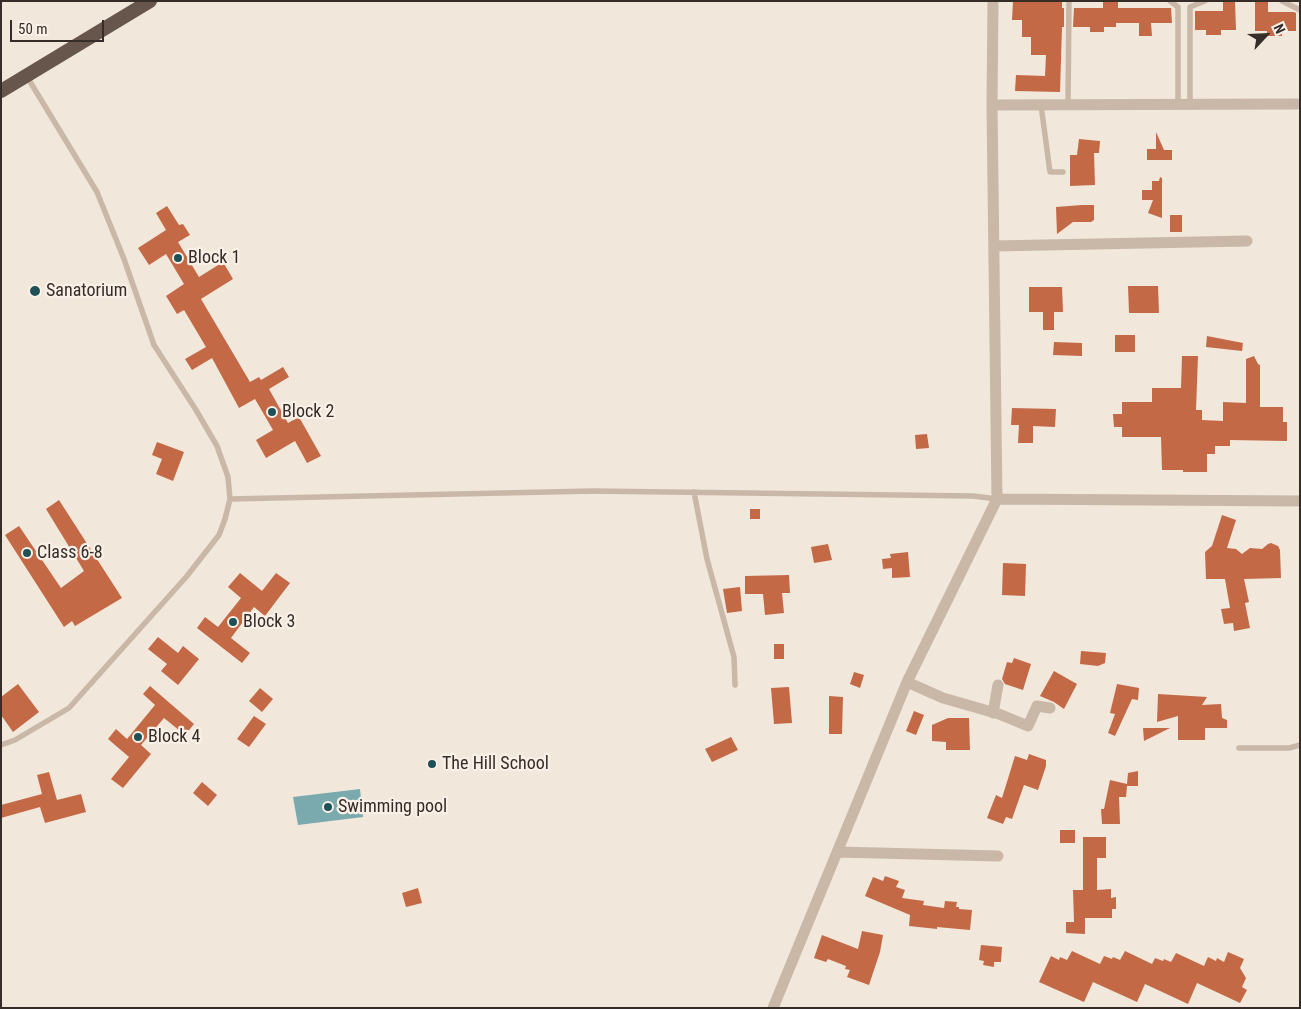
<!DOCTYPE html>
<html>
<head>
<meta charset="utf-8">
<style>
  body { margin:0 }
  #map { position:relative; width:1301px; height:1009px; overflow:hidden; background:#f1e7db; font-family:"Roboto Condensed",sans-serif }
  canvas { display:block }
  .frame { position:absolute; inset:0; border:2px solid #362c28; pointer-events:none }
  .north { position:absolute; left:1241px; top:10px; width:50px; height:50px; -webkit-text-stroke:4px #f9f1e7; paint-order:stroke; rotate:65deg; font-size:14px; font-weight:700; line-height:20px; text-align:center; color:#362c28 }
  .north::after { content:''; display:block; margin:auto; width:18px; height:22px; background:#362c28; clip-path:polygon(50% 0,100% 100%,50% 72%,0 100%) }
  .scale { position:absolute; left:10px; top:20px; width:94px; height:22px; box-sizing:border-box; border:2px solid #362c28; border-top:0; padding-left:6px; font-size:15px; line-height:18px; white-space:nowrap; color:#362c28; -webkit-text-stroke:4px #f9f1e7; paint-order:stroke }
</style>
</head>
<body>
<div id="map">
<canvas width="1301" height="1009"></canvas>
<div class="frame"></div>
<div class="north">N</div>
<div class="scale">50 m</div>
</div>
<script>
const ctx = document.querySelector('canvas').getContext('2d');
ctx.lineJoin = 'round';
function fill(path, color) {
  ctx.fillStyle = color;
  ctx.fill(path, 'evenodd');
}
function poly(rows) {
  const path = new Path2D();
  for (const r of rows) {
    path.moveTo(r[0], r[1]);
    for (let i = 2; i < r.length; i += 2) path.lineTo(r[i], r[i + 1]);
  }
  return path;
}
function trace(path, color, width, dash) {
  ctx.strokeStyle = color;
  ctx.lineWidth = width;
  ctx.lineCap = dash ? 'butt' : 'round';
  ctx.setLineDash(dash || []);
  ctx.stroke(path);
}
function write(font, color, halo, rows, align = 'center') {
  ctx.font = font + ' "Roboto Condensed",sans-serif';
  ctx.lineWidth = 4.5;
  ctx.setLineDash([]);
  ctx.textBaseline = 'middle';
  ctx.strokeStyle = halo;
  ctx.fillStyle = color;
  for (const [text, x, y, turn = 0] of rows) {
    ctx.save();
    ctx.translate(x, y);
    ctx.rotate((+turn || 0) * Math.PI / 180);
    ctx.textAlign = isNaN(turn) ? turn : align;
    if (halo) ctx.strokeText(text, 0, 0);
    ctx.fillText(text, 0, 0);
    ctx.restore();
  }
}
const water = poly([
  [360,789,363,817,298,825,293,797]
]);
const building = poly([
  [1013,1,1062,1,1062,8,1064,8,1064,27,1062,27,1060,92,1015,91,1016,75,1045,76,1046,55,1031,55,1031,37,1022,37,1022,20,1012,20],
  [1103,1,1118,1,1118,8,1171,8,1172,23,1151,23,1152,36,1139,36,1139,23,1116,23,1116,27,1104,27,1104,32,1090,32,1090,27,1073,27,1074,8,1103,8],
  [1223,1,1235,1,1236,30,1221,30,1221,35,1206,35,1206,30,1195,30,1195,11,1223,11],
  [1255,1,1268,1,1268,12,1294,12,1296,13,1296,31,1282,31,1282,36,1267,36,1267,31,1255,31],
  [1156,132,1164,150,1172,150,1172,160,1147,160,1147,149,1156,149],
  [1079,139,1100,141,1099,153,1094,153,1095,185,1070,186,1070,155,1077,155],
  [1160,177,1162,178,1162,218,1148,213,1153,200,1142,200,1142,190,1152,190,1152,181,1159,181],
  [1082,205,1094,205,1094,220,1091,222,1073,222,1057,234,1056,207],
  [167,206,179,225,183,224,190,235,178,242,199,277,223,262,233,279,201,299,250,382,259,377,261,380,283,367,289,377,269,389,288,423,299,417,321,456,307,463,295,441,266,458,256,440,273,430,255,399,239,408,212,358,192,370,185,359,206,347,184,310,177,314,166,296,184,284,166,254,149,265,138,248,166,230,156,213],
  [1170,215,1182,215,1182,232,1170,232],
  [1128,286,1158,286,1159,313,1129,313],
  [1029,287,1062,287,1063,312,1054,312,1054,330,1043,330,1043,312,1029,312],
  [1115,335,1135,335,1135,352,1115,352],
  [1207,336,1243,343,1242,351,1206,347],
  [1054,342,1082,343,1082,356,1053,355],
  [1182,356,1198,356,1196,410,1202,410,1202,420,1223,421,1223,402,1246,403,1246,359,1254,356,1258,364,1260,365,1260,407,1283,407,1283,422,1287,422,1287,441,1230,440,1230,446,1215,446,1215,454,1207,454,1207,472,1183,472,1183,470,1162,470,1161,437,1122,437,1122,427,1114,427,1113,414,1122,414,1122,402,1152,402,1152,388,1181,388],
  [1012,408,1056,409,1055,427,1033,426,1033,443,1018,443,1019,425,1011,425],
  [927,434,929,448,916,449,915,435],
  [157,442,184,452,173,481,156,474,162,459,152,455],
  [59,500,122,598,75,626,72,621,64,627,5,535,19,526,61,588,84,571,46,509],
  [750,509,760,509,760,519,750,519],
  [1222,515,1236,520,1227,548,1236,549,1242,554,1250,548,1262,549,1268,544,1271,543,1278,546,1280,550,1281,578,1244,579,1249,602,1245,603,1250,628,1234,631,1233,623,1224,624,1221,609,1230,608,1225,579,1206,579,1205,552,1212,546],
  [828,544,832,560,814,563,811,547],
  [908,552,910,577,892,578,892,568,883,569,882,559,891,558,890,554],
  [1003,563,1026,564,1025,596,1002,595],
  [240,573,262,591,276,573,290,583,265,616,254,607,231,638,250,653,242,663,197,628,205,617,218,627,241,598,228,587],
  [789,575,790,593,782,593,784,613,765,615,763,594,745,594,745,576],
  [740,587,742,611,727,613,723,589],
  [158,637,178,653,183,646,199,659,178,685,161,671,167,664,148,649],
  [774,644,784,644,784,659,774,659],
  [1081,651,1106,653,1105,663,1098,666,1080,664],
  [1014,658,1031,664,1023,690,1005,684,1002,679,1007,662,1012,663],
  [1054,671,1077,684,1064,709,1054,702,1040,696],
  [854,672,864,675,860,688,850,684],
  [18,684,39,712,13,732,1,715,1,697],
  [1117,684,1139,688,1138,700,1132,699,1115,736,1108,733,1115,714,1110,713],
  [150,686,194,724,185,735,164,718,141,745,151,754,123,788,111,779,129,757,108,739,116,729,127,739,155,705,143,694],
  [789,687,792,723,774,724,771,688],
  [260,688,273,699,262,712,249,701],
  [1158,694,1207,697,1202,705,1221,704,1222,718,1227,720,1227,728,1205,728,1205,740,1178,740,1178,716,1157,722],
  [829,696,843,697,842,734,829,734],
  [914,711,924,715,916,735,906,731],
  [254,716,266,724,249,747,237,739],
  [948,718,969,718,970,750,946,750,946,742,932,741,932,725],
  [1143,728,1170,728,1144,741],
  [731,737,738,750,712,762,705,749],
  [1029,754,1046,760,1046,766,1038,790,1024,785,1012,819,1006,817,1003,824,987,818,996,795,1002,798,1015,756,1027,760],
  [1138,771,1138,786,1127,786,1126,797,1119,797,1120,824,1102,824,1101,809,1104,809,1110,780,1127,784,1128,773],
  [49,772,57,800,81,794,86,812,45,823,40,807,1,818,1,805,42,794,37,775],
  [202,782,217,795,208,806,193,793],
  [1060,830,1075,830,1075,843,1060,843],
  [1083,837,1106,837,1106,858,1097,858,1097,890,1111,889,1111,898,1116,897,1116,909,1112,909,1112,918,1085,918,1085,934,1066,933,1066,922,1074,922,1073,890,1083,890],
  [885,876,899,881,896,887,905,890,902,898,924,901,923,905,944,908,945,901,957,902,956,907,959,907,959,909,972,910,970,930,937,927,937,929,909,926,910,915,865,896,873,877,883,881],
  [418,888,422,903,406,907,402,893],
  [862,931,883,935,880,952,869,985,847,977,850,970,845,969,846,966,828,959,826,962,814,958,822,935,858,949],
  [981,945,1002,947,1001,962,994,962,994,967,983,965,984,961,979,960],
  [1072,951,1100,964,1104,956,1112,959,1113,957,1120,960,1125,951,1152,964,1155,958,1163,961,1164,959,1171,962,1176,953,1204,966,1208,957,1216,961,1217,958,1224,962,1228,952,1244,959,1240,968,1246,978,1242,987,1247,990,1240,1003,1197,983,1188,1004,1145,984,1137,1002,1093,982,1084,1002,1039,982,1051,956,1059,960,1060,957,1067,960]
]);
const service = poly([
  [1170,1,1178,7,1178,104],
  [1282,1,1300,10],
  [1068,104,1069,1],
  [1190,104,1190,7,1205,1],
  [1041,105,1050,172,1063,172],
  [694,492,707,559,734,657,735,685],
  [230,499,593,491,973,496,997,499],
  [1,745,15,740,69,708,187,576,219,535,225,519,230,499,228,477,217,446,196,410,154,345,124,259,97,192,26,75],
  [1239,748,1289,748,1300,745]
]);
const minor = poly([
  [992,105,1297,104],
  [994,246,1247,241],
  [997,499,1300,501],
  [907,682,943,698,999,714,1028,726,1037,706,1050,708],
  [993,713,998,685],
  [837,852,998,856],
  [773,1008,907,682,997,499,992,105,993,1]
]);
const trunk = poly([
  [1,91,150,1]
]);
const markers = [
  [178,258,5,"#1e5157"],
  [35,291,6,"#1e5157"],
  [272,412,5,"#1e5157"],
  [27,553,5,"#1e5157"],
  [233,622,5,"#1e5157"],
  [138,737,5,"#1e5157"],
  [432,764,5,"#1e5157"],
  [328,807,5,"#1e5157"]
];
const poiNames = [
  ["Block 1",188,258],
  ["Sanatorium",46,291],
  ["Block 2",282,412],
  ["Class 6-8",37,553],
  ["Block 3",243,622],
  ["Block 4",148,737],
  ["The Hill School",442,764],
  ["Swimming pool",338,807]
];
fill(water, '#7aaaae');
fill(building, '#c46946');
trace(service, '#c9b8a7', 5.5);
trace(minor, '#c9b8a7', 11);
trace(trunk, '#67564c', 14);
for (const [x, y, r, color] of markers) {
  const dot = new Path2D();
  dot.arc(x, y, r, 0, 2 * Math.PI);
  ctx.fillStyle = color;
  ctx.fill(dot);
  trace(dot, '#f9f1e7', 2);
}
write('18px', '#362c28', '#f9f1e7', poiNames, 'left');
</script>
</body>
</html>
